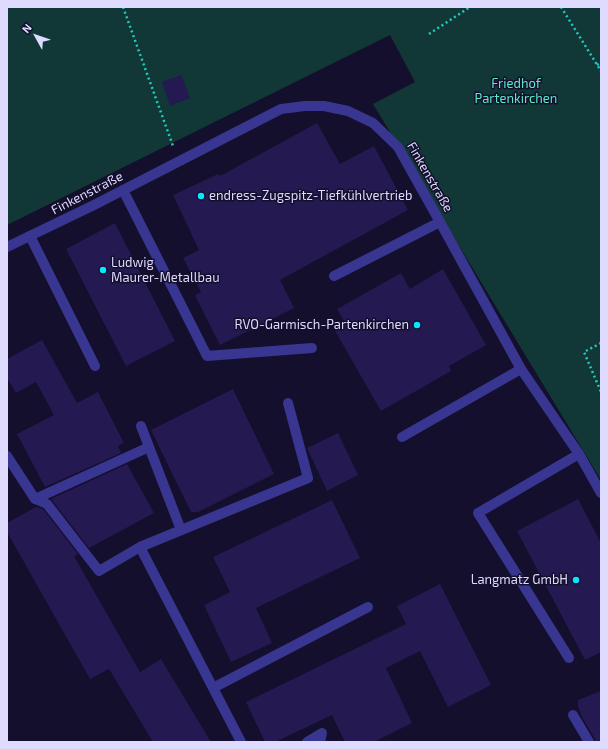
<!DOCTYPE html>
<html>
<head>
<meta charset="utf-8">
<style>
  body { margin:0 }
  #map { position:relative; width:608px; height:749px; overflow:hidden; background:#140f2d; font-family:"Exo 2",sans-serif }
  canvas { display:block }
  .frame { position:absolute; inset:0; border:8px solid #dfdbff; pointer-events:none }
  .north { position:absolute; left:16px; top:16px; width:40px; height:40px; -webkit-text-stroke:3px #140f2d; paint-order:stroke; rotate:310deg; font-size:11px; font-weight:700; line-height:16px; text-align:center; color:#dfdbff }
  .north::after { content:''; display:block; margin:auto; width:14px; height:18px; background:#dfdbff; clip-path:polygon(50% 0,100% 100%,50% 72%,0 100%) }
</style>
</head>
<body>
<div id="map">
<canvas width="608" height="749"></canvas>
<div class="frame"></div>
<div class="north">N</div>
</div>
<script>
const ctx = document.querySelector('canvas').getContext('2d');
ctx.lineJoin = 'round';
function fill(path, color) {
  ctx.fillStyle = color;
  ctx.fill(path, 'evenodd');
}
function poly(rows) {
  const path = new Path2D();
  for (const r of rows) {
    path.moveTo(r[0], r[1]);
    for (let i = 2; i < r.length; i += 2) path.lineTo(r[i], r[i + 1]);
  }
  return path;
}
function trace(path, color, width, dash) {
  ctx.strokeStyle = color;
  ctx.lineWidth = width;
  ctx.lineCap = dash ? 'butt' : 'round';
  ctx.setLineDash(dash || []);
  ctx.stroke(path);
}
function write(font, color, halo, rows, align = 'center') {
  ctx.font = font + ' "Exo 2",sans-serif';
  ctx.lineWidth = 3;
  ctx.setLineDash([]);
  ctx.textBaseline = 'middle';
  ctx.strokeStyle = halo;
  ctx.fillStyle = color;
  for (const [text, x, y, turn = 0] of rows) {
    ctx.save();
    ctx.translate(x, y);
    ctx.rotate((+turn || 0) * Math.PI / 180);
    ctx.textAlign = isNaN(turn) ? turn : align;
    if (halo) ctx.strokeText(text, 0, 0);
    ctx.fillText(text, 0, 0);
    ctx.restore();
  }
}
const green = poly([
  [7,7,601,7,601,480,373,104,415,82,390,35,7,225]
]);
const building = poly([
  [181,75,190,98,170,106,162,82],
  [317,123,340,164,374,146,408,210,280,280,294,308,220,345,195,295,201,292,183,258,199,250,173,195,218,174,220,176],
  [115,223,175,341,126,366,66,249],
  [443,269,486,345,449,366,451,371,381,411,334,329,345,323,337,309,401,273,410,289],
  [42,340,77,403,98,392,124,443,118,446,121,453,45,487,17,434,54,415,36,382,16,393,7,378,7,359],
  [233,389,274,474,198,512,191,512,151,430],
  [338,433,358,475,327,491,307,448],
  [127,464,154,513,89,548,51,499],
  [578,499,601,543,601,652,585,660,517,531],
  [332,500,360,558,256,608,272,643,231,662,204,605,230,592,213,557],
  [36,507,43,509,78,554,74,556,140,672,161,659,211,742,153,742,109,669,90,679,7,532,7,523],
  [440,584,491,685,448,707,420,651,386,668,412,723,374,742,345,742,332,715,275,742,265,742,246,702,406,624,397,606],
  [601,691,601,742,595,742,595,739,583,719,578,707,578,700]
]);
const path = poly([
  [123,7,173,146],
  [561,7,601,71],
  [429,34,470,7],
  [597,65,601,63],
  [601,343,584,352,601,392]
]);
const lane = poly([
  [123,190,207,356,312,348],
  [30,236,95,366],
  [334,276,440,222],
  [141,426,181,530],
  [402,437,521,369],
  [7,456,35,499,47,504,99,571,140,547],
  [35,499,149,447],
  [569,658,478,513,579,454],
  [213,688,368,607],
  [573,715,589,742],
  [241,742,140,547,308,478,288,403],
  [307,742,322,733,320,742]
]);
const street = poly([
  [7,247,94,205,281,109,305,106,324,106,348,111,373,123,398,147,440,222,521,369,579,454,601,493]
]);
const markers = [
  [201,196,4,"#07e8ff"],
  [103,270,4,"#07e8ff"],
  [417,325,4,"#07e8ff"],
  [576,580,4,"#07e8ff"]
];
const parkNames = [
  ["Friedhof",516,84],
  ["Partenkirchen",516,99]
];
const streetNames = [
  ["Finkenstraße",430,177,60],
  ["Finkenstraße",87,193,-27]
];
const poiNames = [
  ["endress-Zugspitz-Tiefkühlvertrieb",209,196],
  ["Ludwig",111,263],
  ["Maurer-Metallbau",111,278],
  ["RVO-Garmisch-Partenkirchen",409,325,"right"],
  ["Langmatz GmbH",568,580,"right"]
];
fill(green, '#113836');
fill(building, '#241950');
trace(path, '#25c9be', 2.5, [2, 3]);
trace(lane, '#383690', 10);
trace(street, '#383690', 10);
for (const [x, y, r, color] of markers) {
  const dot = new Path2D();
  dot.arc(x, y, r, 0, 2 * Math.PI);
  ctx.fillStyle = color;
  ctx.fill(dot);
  trace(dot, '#140f2d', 1.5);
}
write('13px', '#5aebc6', '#140f2d', parkNames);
write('13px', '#dfdbff', '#140f2d', streetNames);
write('13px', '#dfdbff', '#140f2d', poiNames, 'left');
</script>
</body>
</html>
